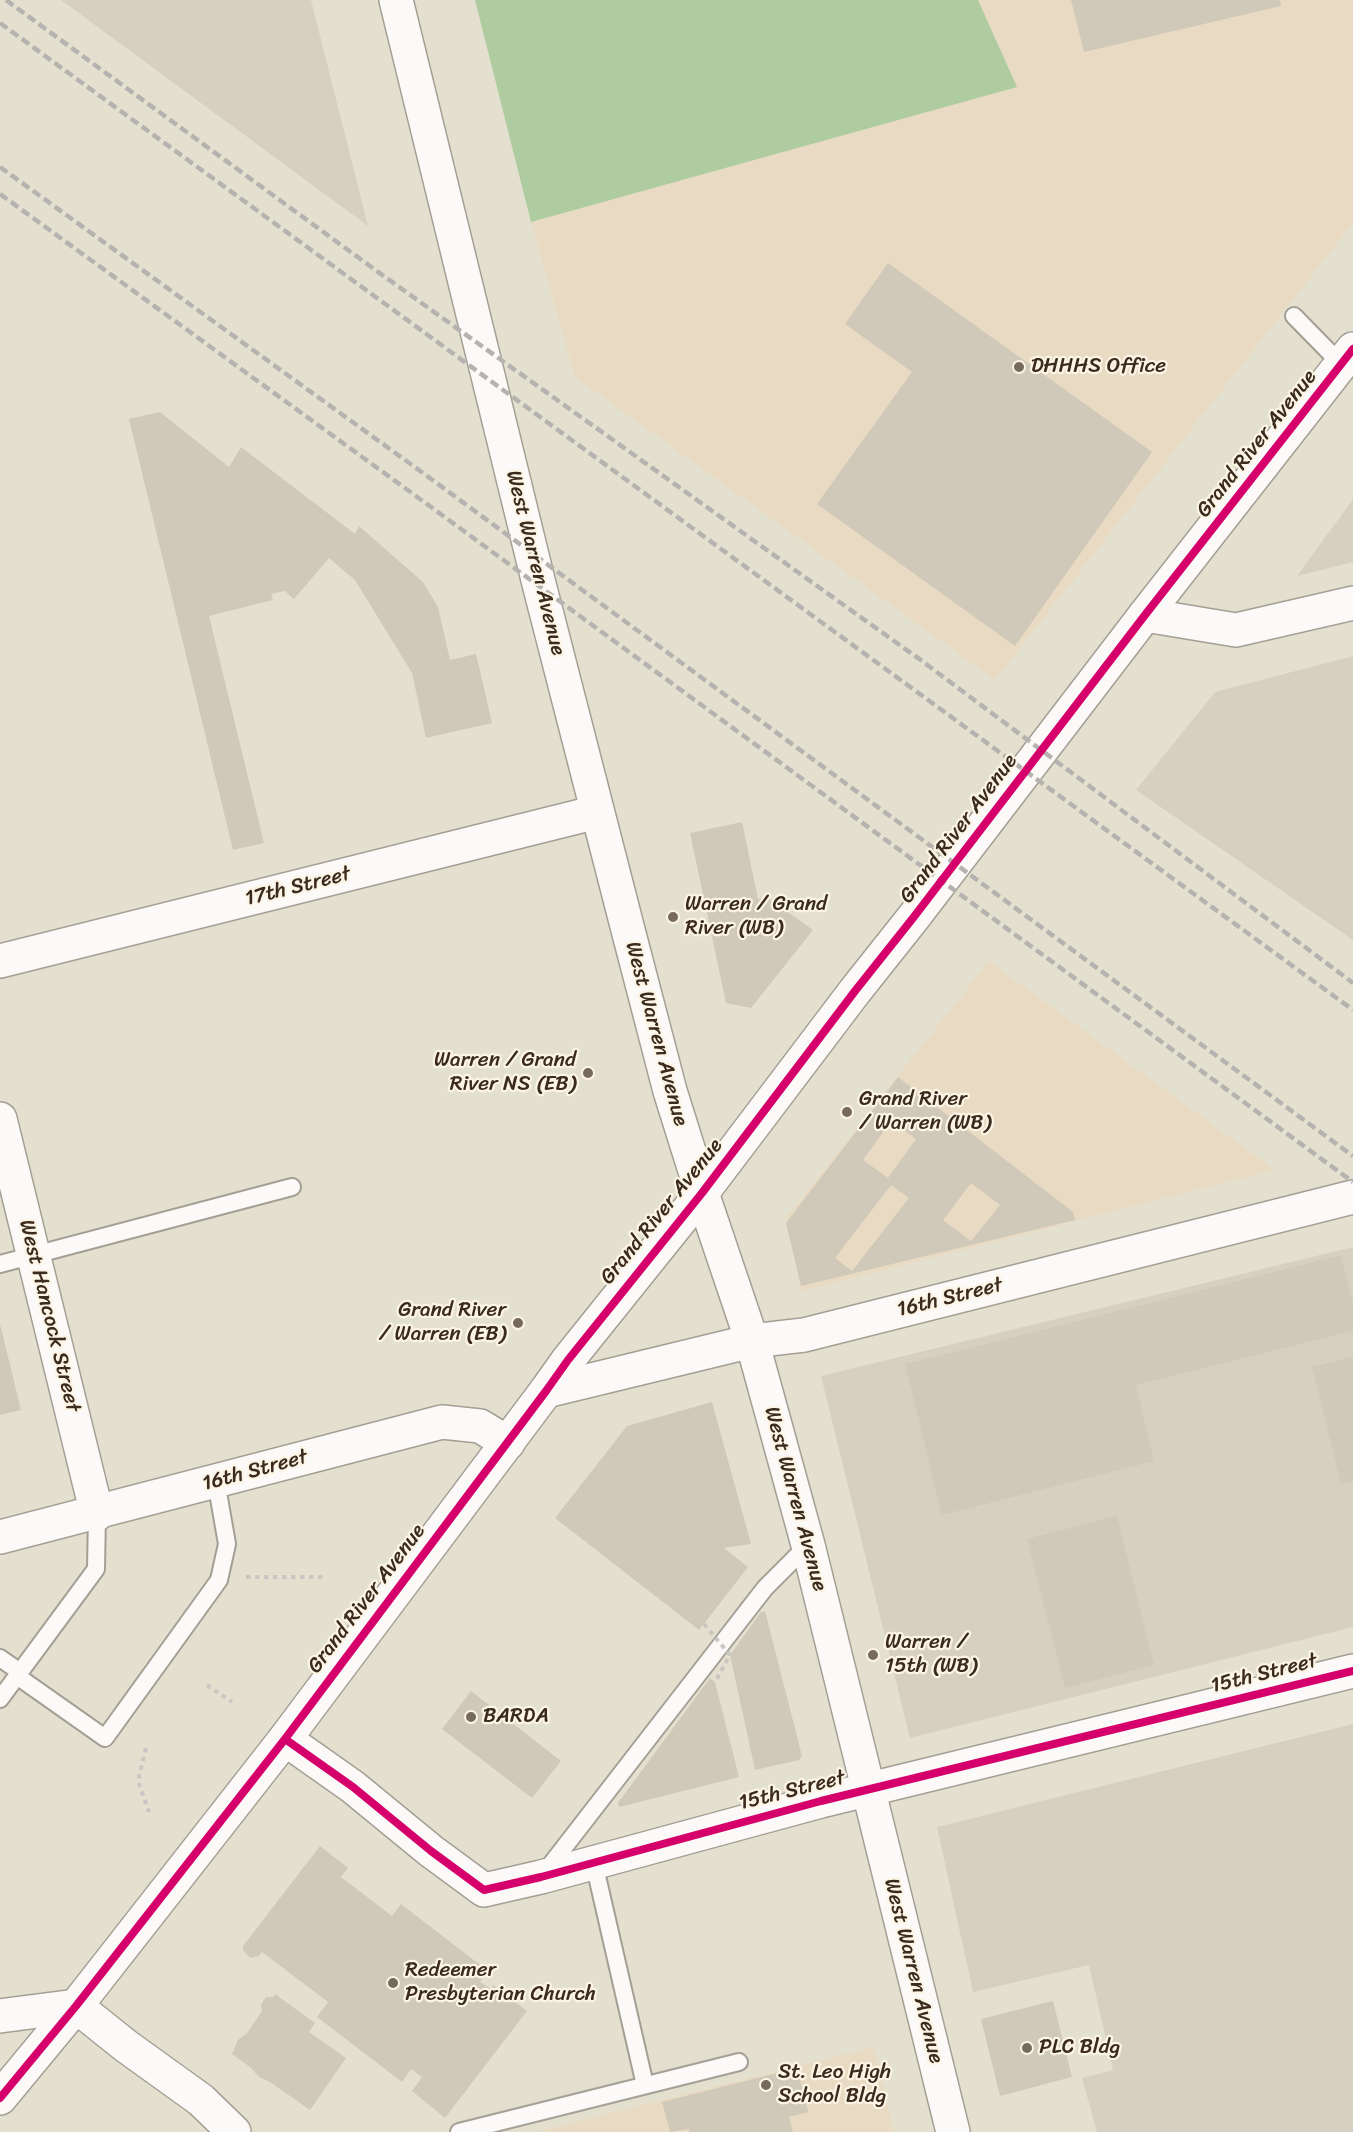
<!DOCTYPE html>
<html>
<head>
<meta charset="utf-8">
<style>
  body { margin:0 }
  canvas { display:block; background:#e4e0cf }
</style>
</head>
<body>
<canvas width="1353" height="2132"></canvas>
<script>
const ctx = document.querySelector('canvas').getContext('2d');
ctx.lineJoin = 'round';
function fill(path, color) {
  ctx.fillStyle = color;
  ctx.fill(path, 'evenodd');
}
function poly(rows) {
  const path = new Path2D();
  for (const r of rows) {
    path.moveTo(r[0], r[1]);
    for (let i = 2; i < r.length; i += 2) path.lineTo(r[i], r[i + 1]);
  }
  return path;
}
function trace(path, color, width, dash) {
  ctx.strokeStyle = color;
  ctx.lineWidth = width;
  ctx.lineCap = dash ? 'butt' : 'round';
  ctx.setLineDash(dash || []);
  ctx.stroke(path);
}
function write(font, color, halo, rows, align = 'center') {
  ctx.font = font + ' Sriracha,sans-serif';
  ctx.lineWidth = 4.5;
  ctx.setLineDash([]);
  ctx.textBaseline = 'middle';
  ctx.strokeStyle = halo;
  ctx.fillStyle = color;
  for (const [text, x, y, turn = 0] of rows) {
    ctx.save();
    ctx.translate(x, y);
    ctx.rotate((+turn || 0) * Math.PI / 180);
    ctx.textAlign = isNaN(turn) ? turn : align;
    if (halo) ctx.strokeText(text, 0, 0);
    ctx.fillText(text, 0, 0);
    ctx.restore();
  }
}
const built = poly([
  [978,0,1353,0,1353,223,995,680,575,377,531,222,1016,87],
  [989,961,1275,1170,802,1291,785,1219],
  [874,2047,894,2132,536,2132]
]);
const industrial = poly([
  [61,0,311,0,368,226],
  [1353,499,1353,562,1297,576],
  [1353,656,1353,940,1136,790,1215,692],
  [1353,1247,1353,1627,910,1738,821,1376],
  [1353,1724,1353,2132,1097,2132,1082,2078,1113,2070,1089,1965,973,1992,937,1827]
]);
const forest = poly([
  [475,0,978,0,1017,87,531,222]
]);
const building = poly([
  [1071,0,1280,0,1281,6,1084,52],
  [888,263,1152,452,1015,646,817,504,912,372,845,324],
  [160,412,229,467,241,447,355,534,359,526,423,582,438,607,450,660,476,654,492,723,426,738,412,673,355,580,329,558,294,599,285,591,271,594,273,600,209,616,264,843,233,850,129,419],
  [742,822,758,899,767,897,813,930,751,1008,726,1003,690,833],
  [898,1077,1073,1212,1075,1220,801,1286,786,1223],
  [891,1121,916,1139,888,1178,863,1160],
  [971,1183,1000,1205,971,1241,943,1220],
  [891,1185,909,1198,852,1271,835,1258],
  [1341,1255,1353,1304,1353,1331,1136,1385,1154,1461,942,1515,905,1364],
  [0,1324,21,1410,0,1415],
  [1353,1357,1353,1481,1341,1484,1312,1367],
  [712,1402,751,1544,724,1548,748,1567,699,1630,555,1518,627,1426],
  [1117,1516,1154,1665,1065,1688,1027,1539],
  [765,1611,802,1756,799,1760,755,1770,730,1655,761,1612],
  [710,1678,715,1682,739,1777,619,1807,618,1803],
  [471,1691,561,1761,532,1798,442,1729],
  [320,1846,348,1868,341,1877,392,1916,401,1904,488,1971,480,1982,491,1989,493,1985,527,2011,445,2118,412,2091,422,2077,411,2069,402,2082,317,2017,328,2002,262,1952,259,1956,250,1958,243,1950,243,1946],
  [275,1994,315,2023,309,2032,346,2058,310,2110,270,2082,259,2077,250,2067,232,2054,238,2040,247,2033,262,2011,261,2005,266,1997,273,1997],
  [1053,2001,1072,2077,1000,2096,981,2019],
  [797,2068,808,2112,789,2117,793,2132,689,2132,689,2129,670,2132,662,2102]
]);
const path = poly([
  [246,1577,326,1577],
  [207,1685,232,1702],
  [146,1748,138,1781,149,1812]
]);
const lane = poly([
  [1294,316,1341,364],
  [0,1264,292,1187],
  [0,1658,20,1672],
  [17,1676,105,1738,219,1580,227,1544,216,1481],
  [0,1699,96,1569,97,1514],
  [594,1863,645,2085],
  [545,1872,765,1588,808,1545],
  [459,2132,739,2062]
]);
const street = poly([
  [1145,615,1236,630,1353,603],
  [0,961,597,812],
  [0,1119,97,1514],
  [546,1391,752,1341,804,1335,1353,1197],
  [0,1537,442,1422,480,1426,508,1443],
  [285,1739,353,1787,431,1851,484,1890,541,1877,821,1801,1353,1671],
  [0,2016,76,2006,126,2046,201,2100,234,2132]
]);
const primary = poly([
  [396,0,539,584,627,926,670,1091,702,1193,752,1341,808,1545,953,2132],
  [0,2098,76,2006,285,1739,546,1391,568,1360,702,1193,855,991,913,918,1145,615,1353,349]
]);
const rail = poly([
  [6,0,374,269,922,661,1353,983],
  [0,23,1353,1010],
  [0,167,423,473,1353,1156],
  [0,194,431,507,1353,1182]
]);
const pathBridge = poly([
  [704,1624,730,1655,715,1682]
]);
const cycleway = poly([
  [285,1739,353,1787,431,1851,484,1890,541,1877,821,1801,1353,1671],
  [0,2098,76,2006,285,1739,546,1391,568,1360,702,1193,855,991,913,918,1145,615,1353,349]
]);
const markers = [
  [1019,367,6,"#766a5c"],
  [673,917,6,"#766a5c"],
  [588,1073,6,"#766a5c"],
  [847,1112,6,"#766a5c"],
  [518,1323,6,"#766a5c"],
  [873,1655,6,"#766a5c"],
  [471,1717,6,"#766a5c"],
  [393,1983,6,"#766a5c"],
  [1027,2048,6,"#766a5c"],
  [766,2085,6,"#766a5c"]
];
const poiNames = [
  ["DHHHS Office",1031,367],
  ["Warren / Grand",685,905],
  ["River (WB)",685,929],
  ["Warren / Grand",576,1061,"right"],
  ["River NS (EB)",576,1085,"right"],
  ["Grand River",859,1100],
  ["/ Warren (WB)",859,1124],
  ["Grand River",506,1311,"right"],
  ["/ Warren (EB)",506,1335,"right"],
  ["Warren /",885,1643],
  ["15th (WB)",885,1667],
  ["BARDA",483,1717],
  ["Redeemer",405,1971],
  ["Presbyterian Church",405,1995],
  ["PLC Bldg",1039,2048],
  ["St. Leo High",778,2073],
  ["School Bldg",778,2097]
];
const streetNames = [
  ["Grand River Avenue",1257,444,-52],
  ["West Warren Avenue",535,563,76],
  ["Grand River Avenue",959,829,-53],
  ["17th Street",298,887,-14],
  ["West Warren Avenue",656,1034,75],
  ["Grand River Avenue",662,1212,-51],
  ["16th Street",950,1298,-14],
  ["West Hancock Street",49,1316,76],
  ["16th Street",255,1471,-15],
  ["West Warren Avenue",795,1499,75],
  ["Grand River Avenue",367,1599,-53],
  ["15th Street",1264,1674,-14],
  ["15th Street",792,1791,-14],
  ["West Warren Avenue",913,1971,76]
];
fill(built, '#e9dbc3');
fill(industrial, '#d7d0c2');
fill(forest, '#aecc9f');
fill(building, '#d0c8b9');
trace(lane, '#a49f94', 20);
trace(street, '#a49f94', 36);
trace(primary, '#a49f94', 36);
trace(path, '#cac7c3', 4, [4.5, 4.5]);
trace(lane, '#fbfaf8', 16);
trace(street, '#fbfaf8', 33);
trace(primary, '#fbfaf8', 33);
trace(rail, '#b5b3af', 4.5, [9, 4.5]);
trace(pathBridge, '#cac7c3', 4, [4.5, 4.5]);
trace(cycleway, '#d6006c', 8);
for (const [x, y, r, color] of markers) {
  const dot = new Path2D();
  dot.arc(x, y, r, 0, 2 * Math.PI);
  ctx.fillStyle = color;
  ctx.fill(dot);
  trace(dot, '#fcf5e5', 2);
}
write('21px', '#3b2a1e', '#fcf5e5', poiNames, 'left');
write('21px', '#3b2a1e', '#fcf5e5', streetNames);
</script>
</body>
</html>
